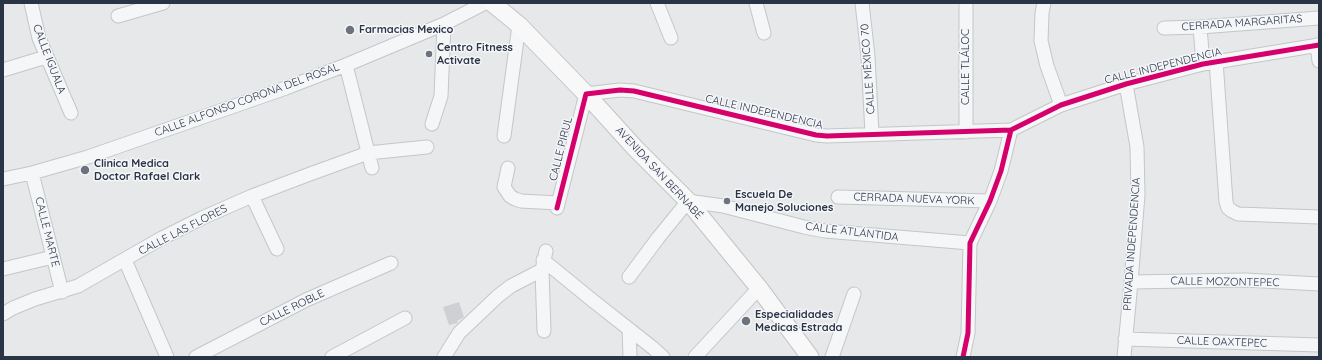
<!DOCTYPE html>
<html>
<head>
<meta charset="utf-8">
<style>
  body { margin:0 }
  #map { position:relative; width:1322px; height:360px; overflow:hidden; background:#e6e8ea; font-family:Quicksand,sans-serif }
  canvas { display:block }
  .frame { position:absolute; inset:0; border:4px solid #2b3445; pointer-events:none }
</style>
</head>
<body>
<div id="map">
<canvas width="1322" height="360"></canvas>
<div class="frame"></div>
</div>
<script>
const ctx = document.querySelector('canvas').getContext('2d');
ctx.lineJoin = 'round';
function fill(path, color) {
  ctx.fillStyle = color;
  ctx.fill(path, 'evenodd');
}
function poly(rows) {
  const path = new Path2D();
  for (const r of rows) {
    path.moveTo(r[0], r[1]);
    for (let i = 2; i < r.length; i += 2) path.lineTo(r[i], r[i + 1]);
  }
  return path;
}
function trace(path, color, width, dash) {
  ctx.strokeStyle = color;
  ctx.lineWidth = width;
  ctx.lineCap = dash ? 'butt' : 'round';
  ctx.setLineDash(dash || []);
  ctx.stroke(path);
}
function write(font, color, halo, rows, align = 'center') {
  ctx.font = font + ' Quicksand,sans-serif';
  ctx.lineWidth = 3;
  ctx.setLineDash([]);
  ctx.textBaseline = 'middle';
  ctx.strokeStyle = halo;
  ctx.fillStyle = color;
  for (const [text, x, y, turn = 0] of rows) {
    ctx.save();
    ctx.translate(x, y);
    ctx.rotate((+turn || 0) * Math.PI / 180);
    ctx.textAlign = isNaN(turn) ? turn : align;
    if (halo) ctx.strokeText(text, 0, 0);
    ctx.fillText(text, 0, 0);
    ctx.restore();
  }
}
const building = poly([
  [459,302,464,317,457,321,458,323,449,325,443,307]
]);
const minor = poly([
  [31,3,39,38,71,113],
  [657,3,671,38],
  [756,3,764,33],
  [862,3,868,56,872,134],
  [966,3,966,132],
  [1044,3,1042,13,1041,41,1047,66,1061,105],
  [118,16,163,3],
  [1200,27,1203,64],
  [1164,28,1200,27,1319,18],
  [1317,45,1319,61],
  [1216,61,1226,202,1228,208,1232,211,1238,214,1319,217],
  [346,65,372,168],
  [3,70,46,57],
  [432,124,441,96,444,24],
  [504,136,519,25],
  [508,168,504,187,510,196,515,199,521,201,558,203],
  [32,173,62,292],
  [3,179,32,173,88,157,286,88,346,65,444,24,485,3],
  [252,196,277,249],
  [838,197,990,201],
  [557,208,586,94,620,90,634,91,816,135,827,136,1011,130],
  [125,260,167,357],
  [543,260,592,300,653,348,663,357],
  [3,269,53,257],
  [542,270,544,331],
  [629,277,658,238,688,201,723,206,804,227,825,231,970,243],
  [1131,282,1245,280,1319,284],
  [3,314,13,308,35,299,78,286,162,238,202,218,252,196,310,174,368,153,427,147],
  [629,329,630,357],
  [1125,339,1319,345],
  [196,357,306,300,391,263],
  [332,357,405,318],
  [444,357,459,333,498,296,511,286,542,270,546,251],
  [695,357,759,288],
  [832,357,854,294],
  [963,357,968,333,970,243,990,201,1001,171,1011,130,1061,105,1126,84,1203,64,1319,45],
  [1124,357,1131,282,1138,195,1137,147,1126,84]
]);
const major = poly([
  [492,3,519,25,586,94,635,148,688,201,759,288,810,357]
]);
const cycleway = poly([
  [557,208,586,94,620,90,634,91,816,135,827,136,1011,130],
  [963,357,968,333,970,243,990,201,1001,171,1011,130,1061,105,1126,84,1203,64,1319,45]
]);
const markers = [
  [350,30,5,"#6c737f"],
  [429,54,4,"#6c737f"],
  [85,170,5,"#6c737f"],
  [727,201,4,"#6c737f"],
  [746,321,5,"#6c737f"]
];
const streetNames = [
  ["CERRADA MARGARITAS",1242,23,-4],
  ["CALLE IGUALA",49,59,69],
  ["CALLE INDEPENDENCIA",1163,66,-14],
  ["CALLE TLÁLOC",966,67,-90],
  ["CALLE MÉXICO 70",868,69,-94],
  ["CALLE ALFONSO CORONA DEL ROSAL",247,100,-20],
  ["CALLE INDEPENDENCIA",764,112,13],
  ["CALLE PIRUL",561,149,-76],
  ["AVENIDA SAN BERNABÉ",659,173,47],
  ["CERRADA NUEVA YORK",914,199,2],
  ["CALLE LAS FLORES",183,230,-27],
  ["CALLE MARTE",47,232,76],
  ["CALLE ATLÁNTIDA",852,232,7],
  ["PRIVADA INDEPENDENCIA",1132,244,-86],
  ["CALLE MOZONTEPEC",1225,282,1],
  ["CALLE ROBLE",292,308,-26],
  ["CALLE OAXTEPEC",1222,342,2]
];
const poiNames = [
  ["Farmacias Mexico",359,30],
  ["Centro Fitness",437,48],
  ["Activate",437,61],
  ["Clinica Medica",94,164],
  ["Doctor Rafael Clark",94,177],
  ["Escuela De",735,195],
  ["Manejo Soluciones",735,208],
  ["Especialidades",755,315],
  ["Medicas Estrada",755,328]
];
fill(building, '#ced0d3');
trace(minor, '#c4c6c8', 15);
trace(major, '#c2c5c8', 19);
trace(minor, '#f5f6f7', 13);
trace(major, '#f8f8f8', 17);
trace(cycleway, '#d6006c', 5);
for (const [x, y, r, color] of markers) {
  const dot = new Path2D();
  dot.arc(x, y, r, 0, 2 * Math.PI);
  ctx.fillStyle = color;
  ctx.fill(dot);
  trace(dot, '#f4f6f9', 1.5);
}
write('11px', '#2b3445', '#f4f6f9', streetNames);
write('bold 11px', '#2b3445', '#f4f6f9', poiNames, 'left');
</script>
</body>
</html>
